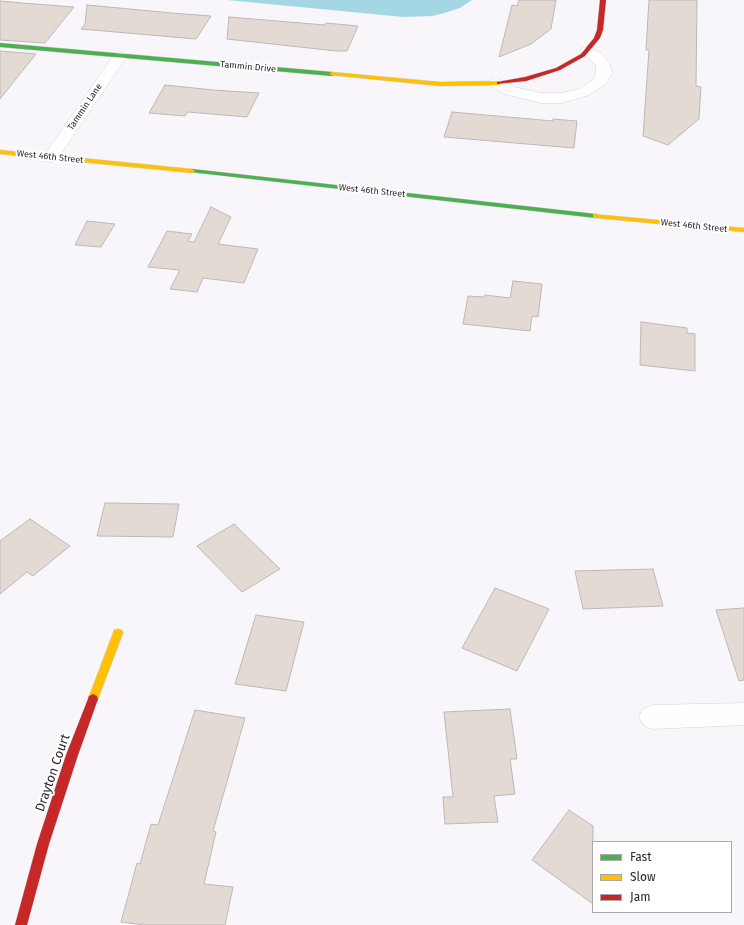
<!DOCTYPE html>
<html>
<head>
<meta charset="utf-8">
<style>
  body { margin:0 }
  #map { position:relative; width:744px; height:925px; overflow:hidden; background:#f8f6fa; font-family:"Fira Sans",sans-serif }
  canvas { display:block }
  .legend { position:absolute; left:592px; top:841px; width:140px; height:72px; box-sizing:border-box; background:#fff; border:1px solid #aba8ac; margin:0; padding:5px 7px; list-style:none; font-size:12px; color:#2c252f }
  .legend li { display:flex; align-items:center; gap:8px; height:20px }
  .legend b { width:20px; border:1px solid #aba8ac }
</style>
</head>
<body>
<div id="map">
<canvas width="744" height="925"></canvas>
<ul class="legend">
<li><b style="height:5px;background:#4caf50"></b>Fast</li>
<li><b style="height:5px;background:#ffc107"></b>Slow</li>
<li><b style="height:5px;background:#c62828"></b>Jam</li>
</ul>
</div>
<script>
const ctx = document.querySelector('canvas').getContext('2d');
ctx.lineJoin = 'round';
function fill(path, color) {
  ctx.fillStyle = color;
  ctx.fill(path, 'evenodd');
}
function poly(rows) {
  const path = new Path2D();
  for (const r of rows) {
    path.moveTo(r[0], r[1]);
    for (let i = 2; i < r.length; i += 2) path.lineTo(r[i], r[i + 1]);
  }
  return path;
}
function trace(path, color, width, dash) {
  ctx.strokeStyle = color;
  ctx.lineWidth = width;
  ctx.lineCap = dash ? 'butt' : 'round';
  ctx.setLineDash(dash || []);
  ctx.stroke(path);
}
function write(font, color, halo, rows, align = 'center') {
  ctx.font = font + ' "Fira Sans",sans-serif';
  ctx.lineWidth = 4;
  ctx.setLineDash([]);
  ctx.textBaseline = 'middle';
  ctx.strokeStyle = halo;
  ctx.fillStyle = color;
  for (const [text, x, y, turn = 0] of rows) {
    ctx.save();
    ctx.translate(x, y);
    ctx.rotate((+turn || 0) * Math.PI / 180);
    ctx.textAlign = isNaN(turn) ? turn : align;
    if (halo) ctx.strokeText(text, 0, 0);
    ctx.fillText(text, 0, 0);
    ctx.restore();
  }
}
const water = poly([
  [227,0,472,0,460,8,445,13,432,16,403,17]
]);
const building = poly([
  [519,0,556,0,551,29,531,44,499,57,512,5,517,6,519,0],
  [649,0,697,0,696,86,701,87,699,119,668,145,643,136,649,50,646,50,649,0],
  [0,1,22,3,74,7,45,43,0,40,0,1],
  [87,5,172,13,211,16,196,39,81,29,85,24,87,5],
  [229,17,325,25,326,23,358,26,347,51,336,51,227,39,229,17],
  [0,51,36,54,0,99,0,51],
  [165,85,213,90,259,93,247,117,188,112,185,116,149,113,165,85],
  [452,112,553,121,553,119,577,121,574,148,444,137,452,112],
  [211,207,231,217,218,244,258,249,244,283,203,278,197,292,170,289,180,270,148,267,167,231,192,234,188,241,194,242,211,207],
  [87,221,115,224,101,247,75,245,87,221],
  [513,281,542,284,538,317,532,316,530,331,463,324,468,296,484,297,485,295,510,298,513,281],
  [641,322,687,328,687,333,695,334,695,371,640,365,641,322],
  [105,503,179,504,173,537,97,536,105,503],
  [30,519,70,546,33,576,27,572,0,594,0,541,30,519],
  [234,524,280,569,242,592,197,546,234,524],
  [653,569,663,606,583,609,575,571,653,569],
  [495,588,549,609,517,671,462,648,495,588],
  [744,608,744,680,739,681,716,610,744,608],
  [256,615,304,622,286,691,235,684,256,615],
  [510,709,517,759,510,759,515,794,494,796,498,822,445,824,443,797,453,797,444,712,510,709],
  [195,710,245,718,213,831,216,832,204,884,233,887,225,925,144,925,121,922,137,863,140,864,151,824,158,825,195,710],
  [569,810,593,826,593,904,532,860,569,810]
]);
const street = poly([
  [587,47,601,53,610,64,612,73,606,84,589,95,562,103,541,103,504,94,491,86,488,83,491,80,496,78,501,80,514,87,541,93,562,93,579,89,594,79,596,73,596,65,580,51,582,48,587,47],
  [120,52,125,53,127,56,59,157,57,161,51,162,45,161,43,157,115,53,120,52],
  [744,703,744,725,652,729,643,725,639,717,643,709,652,705,744,703]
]);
const fast = poly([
  [0,43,332,72,335,74,332,76,0,47,0,43],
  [192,169,596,214,600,216,596,218,190,172,189,171,192,169]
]);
const slow = poly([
  [332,72,440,82,499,81,502,83,499,85,440,86,330,75,330,73,332,72],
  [0,150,192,169,195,171,192,173,0,154,0,150],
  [593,214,744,228,744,232,596,218,593,218,593,214],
  [118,629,122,630,123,633,98,699,97,702,93,704,89,702,88,699,113,633,114,630,118,629]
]);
const jam = poly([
  [600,0,606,0,603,30,600,38,585,56,560,70,526,81,497,84,497,82,525,77,556,68,581,54,594,38,597,30,600,0],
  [93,694,97,696,98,699,78,755,49,844,27,925,15,925,37,844,66,755,88,699,89,696,93,694]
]);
const farStreetnames = [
  ["Tammin Drive",248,67,5],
  ["Tammin Lane",85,107,-56],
  ["West 46th Street",50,157,6],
  ["West 46th Street",372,191,6],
  ["West 46th Street",694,226,6]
];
const nearStreetnames = [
  ["Drayton Court",53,773,-71]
];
fill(water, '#a5d6e4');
fill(building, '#e4dad4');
trace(building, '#beb8b5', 1);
trace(street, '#d6d2d9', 1);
trace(fast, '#d6d2d9', 1);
trace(slow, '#d6d2d9', 1);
trace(jam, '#d6d2d9', 1);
fill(street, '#fefefe');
fill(fast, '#4caf50');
fill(slow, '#ffc107');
fill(jam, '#c62828');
write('9px', '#2c252f', '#fff', farStreetnames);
write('13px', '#2c252f', '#fff', nearStreetnames);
</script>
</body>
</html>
